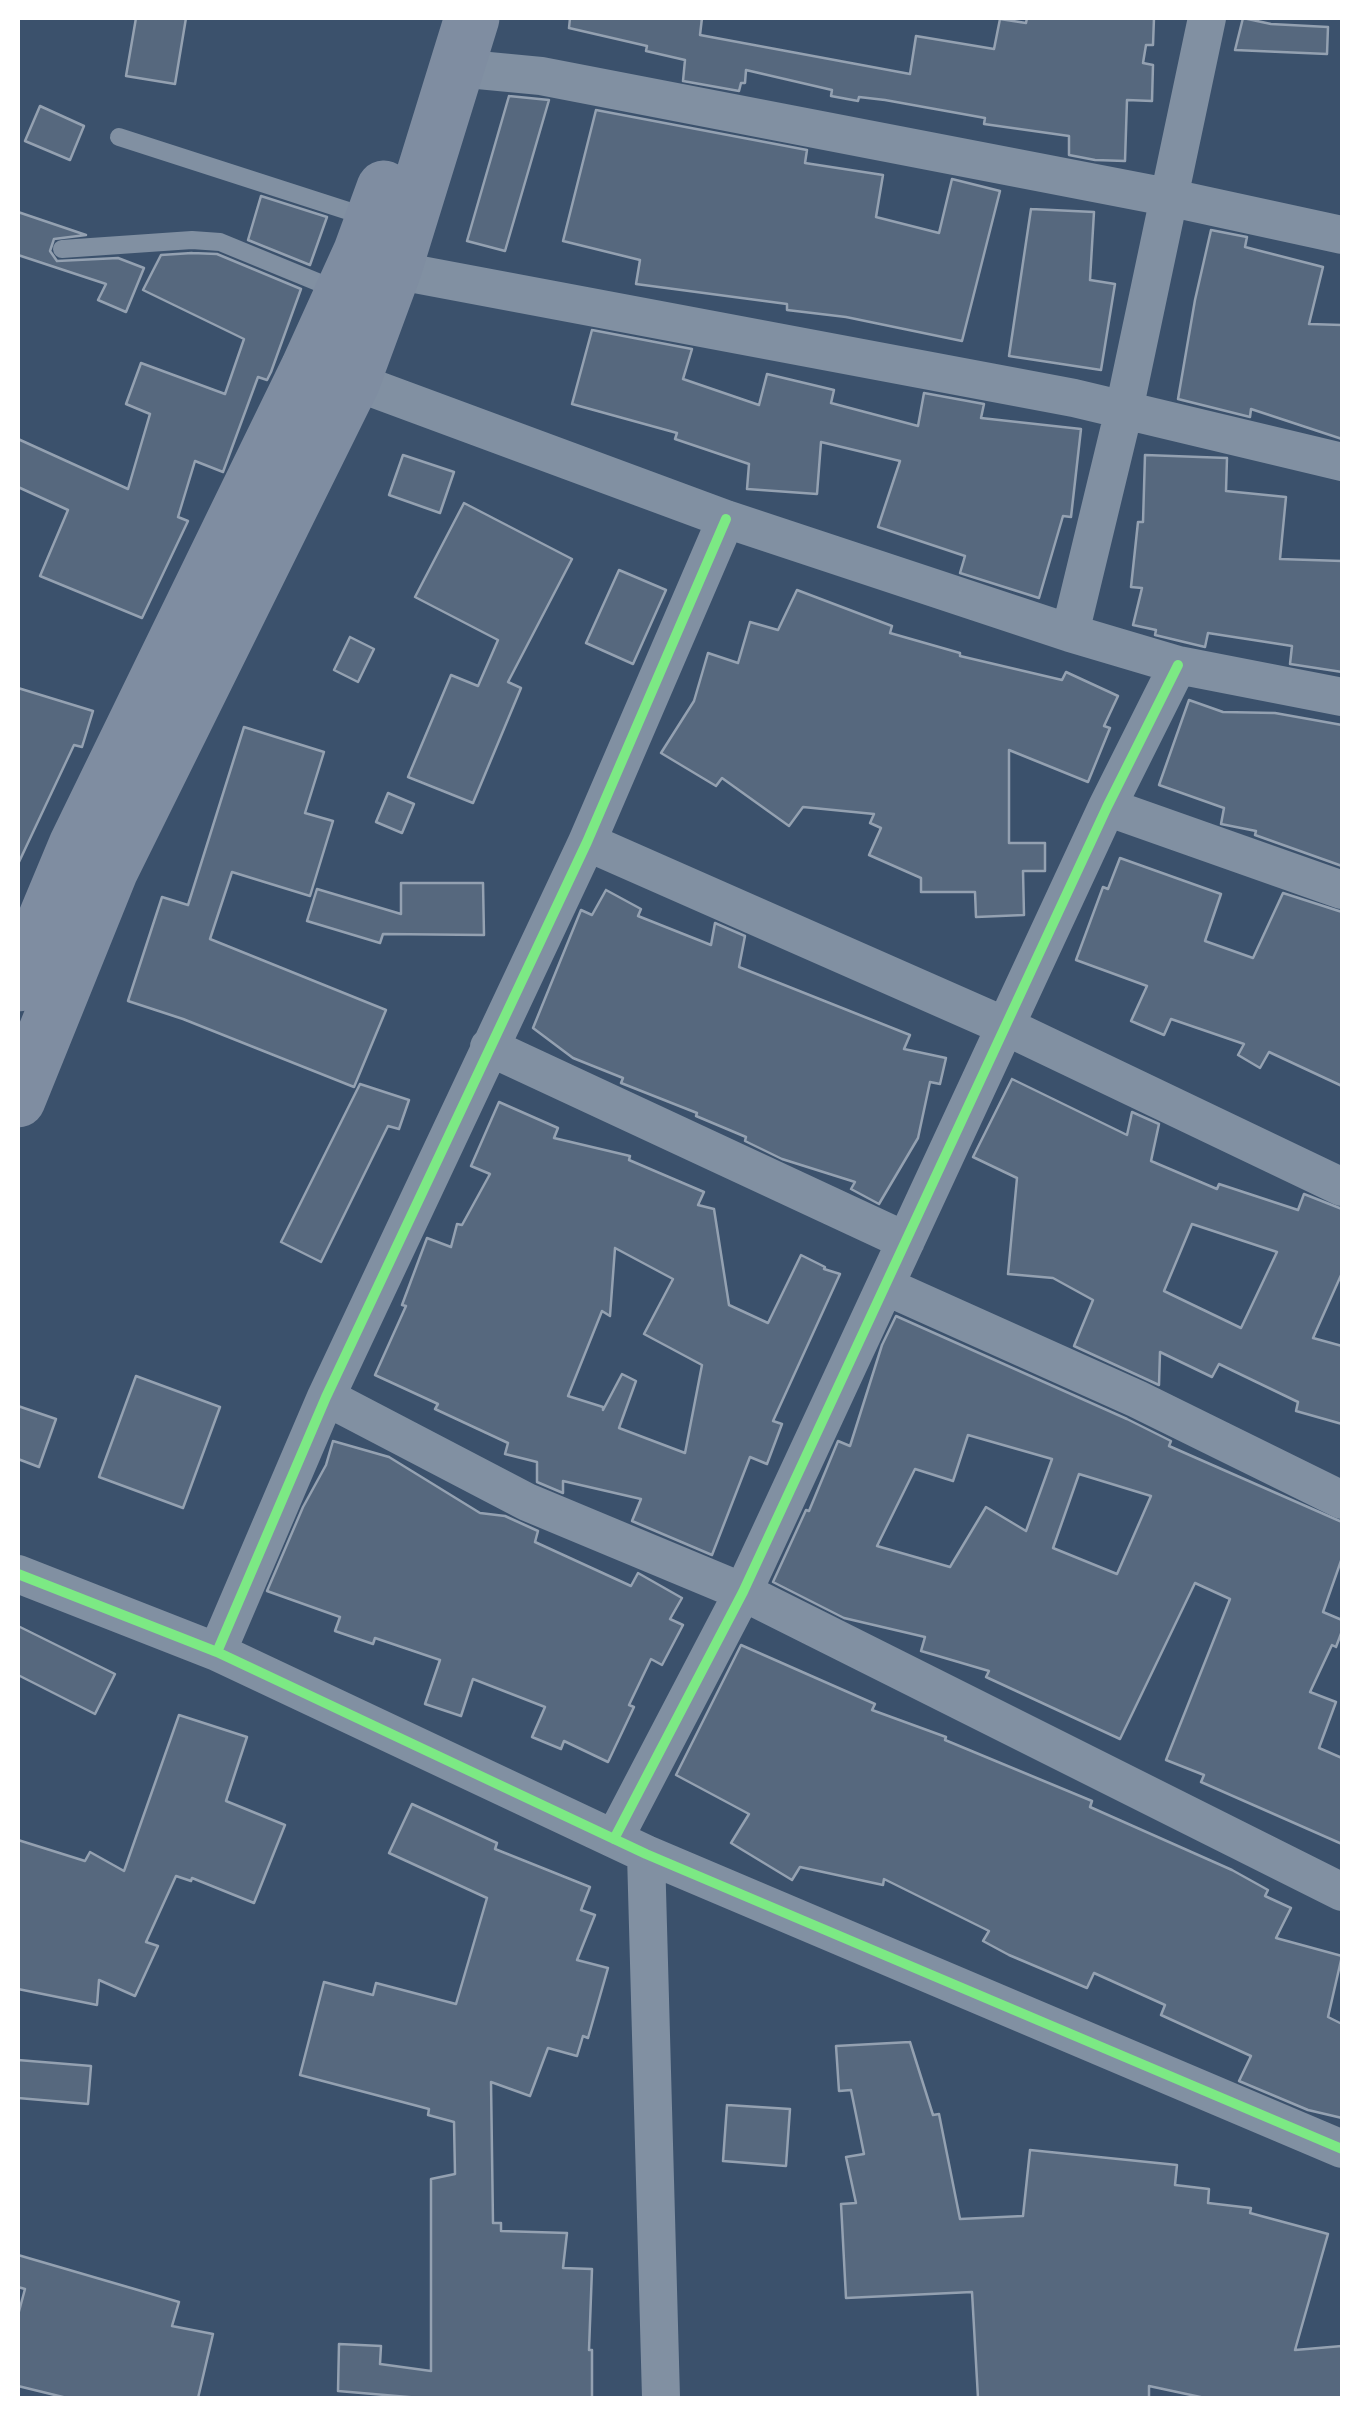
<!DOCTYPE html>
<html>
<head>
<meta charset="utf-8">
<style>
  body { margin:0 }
  #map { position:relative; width:1360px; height:2416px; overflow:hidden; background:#3b516c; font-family:"Archivo Narrow",sans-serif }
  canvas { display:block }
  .frame { position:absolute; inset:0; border:20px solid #fff; pointer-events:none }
</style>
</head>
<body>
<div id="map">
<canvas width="1360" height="2416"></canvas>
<div class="frame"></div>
</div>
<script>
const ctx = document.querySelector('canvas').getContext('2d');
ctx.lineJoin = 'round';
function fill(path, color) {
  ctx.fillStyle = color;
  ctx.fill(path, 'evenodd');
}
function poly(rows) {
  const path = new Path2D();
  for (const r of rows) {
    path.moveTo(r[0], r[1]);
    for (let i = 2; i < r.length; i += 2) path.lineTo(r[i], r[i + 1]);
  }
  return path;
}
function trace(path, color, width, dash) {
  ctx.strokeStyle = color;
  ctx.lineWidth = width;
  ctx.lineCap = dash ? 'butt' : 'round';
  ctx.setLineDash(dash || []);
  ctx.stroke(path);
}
const building = poly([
  [136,18,186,18,175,84,126,76,136,18],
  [570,18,702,18,700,35,910,74,916,36,994,49,1000,19,1026,23,1027,18,1154,18,1153,45,1146,45,1143,63,1153,65,1152,101,1127,100,1125,161,1095,160,1069,155,1069,136,984,124,985,118,885,100,859,97,858,101,831,96,832,90,746,70,745,83,741,83,739,91,683,81,685,60,646,51,647,46,569,28,570,18],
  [1243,18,1271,24,1328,27,1327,54,1235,50,1243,18],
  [509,96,549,100,505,251,467,241,509,96],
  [40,106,84,126,70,160,25,141,40,106],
  [596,110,807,150,805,163,883,175,876,217,939,233,952,179,1000,191,962,341,846,317,787,310,787,304,636,284,640,260,563,241,596,110],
  [261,196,327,217,310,265,248,240,261,196],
  [1031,209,1094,212,1090,280,1115,284,1101,370,1009,356,1031,209],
  [18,212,86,235,54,239,50,251,57,261,118,258,144,268,126,312,98,300,106,284,18,255,18,212],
  [1211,230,1247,237,1245,247,1323,267,1309,324,1342,325,1342,439,1251,409,1250,417,1178,399,1195,300,1211,230],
  [192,253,217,254,301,289,271,372,267,380,258,377,223,472,195,461,178,517,188,521,142,618,40,576,68,510,18,487,18,439,128,489,150,414,126,404,141,363,225,394,244,339,143,290,161,255,192,253],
  [592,330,692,349,683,379,759,405,767,374,834,390,831,403,918,426,924,393,984,404,981,418,1081,429,1071,517,1063,516,1039,598,960,573,965,556,878,527,900,461,821,442,817,494,747,489,749,464,675,439,677,433,572,404,592,330],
  [403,455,454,472,440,513,389,495,403,455],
  [1145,455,1227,458,1226,491,1286,497,1280,559,1342,561,1342,672,1290,664,1292,646,1208,633,1205,647,1155,635,1156,630,1133,625,1142,588,1131,587,1138,522,1143,522,1145,455],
  [464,503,572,559,508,682,521,688,473,803,408,777,451,675,478,686,498,640,415,597,464,503],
  [619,570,666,590,633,664,586,643,619,570],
  [797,590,892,626,890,633,960,653,960,656,1062,680,1066,672,1118,696,1104,726,1110,728,1088,782,1009,750,1009,843,1045,843,1045,871,1023,871,1024,915,976,917,975,892,921,892,921,878,869,855,881,828,870,823,874,814,803,807,789,826,722,778,716,786,661,753,694,701,708,653,738,663,750,622,778,630,797,590],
  [350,637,374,649,358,682,334,670,350,637],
  [18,688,93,711,82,747,74,745,18,864,18,688],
  [1189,700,1223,712,1275,713,1342,725,1342,866,1255,835,1256,831,1221,824,1224,808,1159,785,1189,700],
  [244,727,324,752,305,813,333,821,310,896,232,872,210,939,386,1010,354,1087,183,1019,128,1001,162,897,188,905,244,727],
  [388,793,414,804,402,833,376,822,388,793],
  [1120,858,1221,894,1205,941,1253,958,1283,893,1342,912,1342,1086,1269,1052,1260,1068,1238,1055,1244,1044,1171,1019,1164,1035,1131,1021,1147,986,1076,960,1103,887,1108,889,1120,858],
  [401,883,483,883,484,935,383,934,380,943,307,921,317,889,401,914,401,883],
  [606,890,641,909,638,916,711,945,715,923,745,936,739,967,910,1035,904,1049,946,1058,940,1084,930,1082,918,1138,879,1204,851,1189,855,1182,782,1159,745,1141,746,1137,696,1116,697,1113,621,1083,623,1078,573,1058,533,1028,581,910,592,915,606,890],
  [1012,1079,1127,1135,1132,1112,1159,1124,1151,1161,1217,1189,1219,1184,1298,1210,1304,1194,1342,1209,1342,1273,1313,1338,1342,1346,1342,1424,1296,1411,1298,1402,1219,1364,1212,1377,1160,1352,1159,1385,1074,1346,1093,1300,1053,1278,1008,1274,1017,1178,973,1157,1012,1079],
  [1192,1224,1277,1252,1241,1328,1164,1291,1192,1224],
  [360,1084,409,1100,399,1129,388,1126,321,1262,281,1242,360,1084],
  [499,1102,558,1128,554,1138,630,1156,629,1160,704,1192,698,1205,714,1209,729,1305,768,1323,801,1255,825,1267,824,1269,840,1274,773,1421,782,1424,767,1464,750,1457,712,1555,632,1521,641,1499,563,1481,563,1493,537,1482,537,1462,505,1454,508,1443,435,1409,438,1404,375,1375,406,1306,402,1305,427,1238,451,1247,457,1224,462,1225,490,1174,471,1166,499,1102],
  [615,1248,673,1279,644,1334,702,1365,685,1453,619,1428,636,1381,622,1374,603,1410,603,1407,568,1396,602,1311,610,1316,615,1248],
  [896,1316,1127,1419,1171,1441,1169,1446,1342,1522,1342,1558,1323,1612,1342,1620,1342,1631,1336,1647,1332,1645,1310,1692,1336,1702,1319,1748,1342,1758,1342,1844,1201,1782,1204,1775,1166,1760,1230,1599,1195,1583,1120,1739,986,1677,989,1671,921,1651,925,1637,844,1618,773,1582,806,1510,809,1511,838,1441,850,1446,882,1345,896,1316],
  [968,1435,1052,1459,1026,1531,986,1507,950,1567,877,1546,915,1469,953,1481,968,1435],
  [1079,1474,1151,1496,1117,1574,1053,1548,1079,1474],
  [136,1376,220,1407,183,1508,99,1477,136,1376],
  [18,1406,56,1419,39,1467,18,1459,18,1406],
  [333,1441,389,1457,480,1513,505,1516,538,1531,535,1542,631,1586,638,1573,682,1598,670,1619,683,1625,662,1665,651,1659,629,1705,634,1707,608,1762,564,1741,561,1749,532,1737,545,1707,473,1679,461,1716,425,1704,440,1660,375,1638,373,1644,335,1631,340,1617,267,1591,303,1507,326,1465,333,1441],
  [18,1626,115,1674,95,1714,18,1675,18,1626],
  [741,1645,875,1704,872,1710,946,1737,945,1740,1092,1801,1090,1807,1232,1870,1268,1890,1265,1896,1291,1908,1276,1938,1342,1956,1328,2017,1342,2024,1342,2118,1308,2110,1239,2081,1251,2056,1161,2015,1165,2005,1094,1973,1087,1988,1009,1955,983,1941,989,1931,884,1879,883,1885,800,1867,792,1880,731,1843,749,1814,676,1775,741,1645],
  [179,1715,247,1737,226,1801,285,1825,254,1903,192,1878,191,1881,176,1876,146,1942,158,1946,135,1996,99,1980,97,2005,18,1989,18,1840,85,1861,90,1852,124,1871,179,1715],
  [412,1804,497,1843,495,1849,590,1887,581,1910,595,1915,577,1960,608,1968,588,2038,583,2036,577,2056,548,2048,530,2096,491,2082,493,2223,501,2223,501,2231,567,2233,563,2268,592,2269,589,2350,592,2350,592,2398,420,2398,338,2391,339,2344,381,2346,380,2364,431,2371,431,2179,455,2174,454,2122,428,2115,429,2109,300,2075,324,1982,373,1995,376,1983,456,2004,487,1898,389,1853,412,1804],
  [910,2042,933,2115,939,2114,960,2219,1023,2216,1030,2150,1177,2165,1175,2185,1209,2189,1208,2203,1251,2208,1250,2213,1328,2234,1295,2350,1342,2346,1342,2398,1205,2398,1149,2386,1149,2398,978,2398,972,2292,846,2298,841,2204,856,2203,846,2157,864,2154,851,2090,839,2091,836,2046,910,2042],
  [18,2060,91,2066,88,2104,18,2098,18,2060],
  [727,2105,790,2109,786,2166,723,2161,727,2105],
  [18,2255,179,2302,172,2326,213,2334,198,2398,67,2398,18,2386,18,2315,25,2289,18,2287,18,2255]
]);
const service = poly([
  [119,137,367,217],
  [62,249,192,240,220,242,337,290]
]);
const minor = poly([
  [457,68,541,76,1167,197,1342,235],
  [394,270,1074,398,1342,462],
  [353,381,726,519,1070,633,1178,665,1342,697],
  [1070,633,1124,410,1207,18],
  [1107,807,1342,890],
  [587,842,1007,1027,1342,1187],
  [489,1047,906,1241],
  [885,1286,1137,1399,1342,1500],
  [326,1397,527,1502,743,1592,1342,1892],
  [18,1574,217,1652,646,1854,1342,2149],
  [217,1652,326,1397,587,842,726,519],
  [614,1839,743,1592,1107,807,1178,665],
  [646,1854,661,2398]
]);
const primary = poly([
  [18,984,76,845,308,368,361,251,384,188],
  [18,1100,111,870,353,381,394,270,472,18]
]);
const cycleway = poly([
  [18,1574,217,1652,646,1854,1342,2149],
  [217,1652,326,1397,587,842,726,519],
  [614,1839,743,1592,1107,807,1178,665]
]);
fill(building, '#56687e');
trace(building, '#94a1b1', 2.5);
trace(service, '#8190a2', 18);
trace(minor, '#8190a2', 38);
trace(primary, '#7f8da1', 55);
trace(cycleway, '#7ce984', 10);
</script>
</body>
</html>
